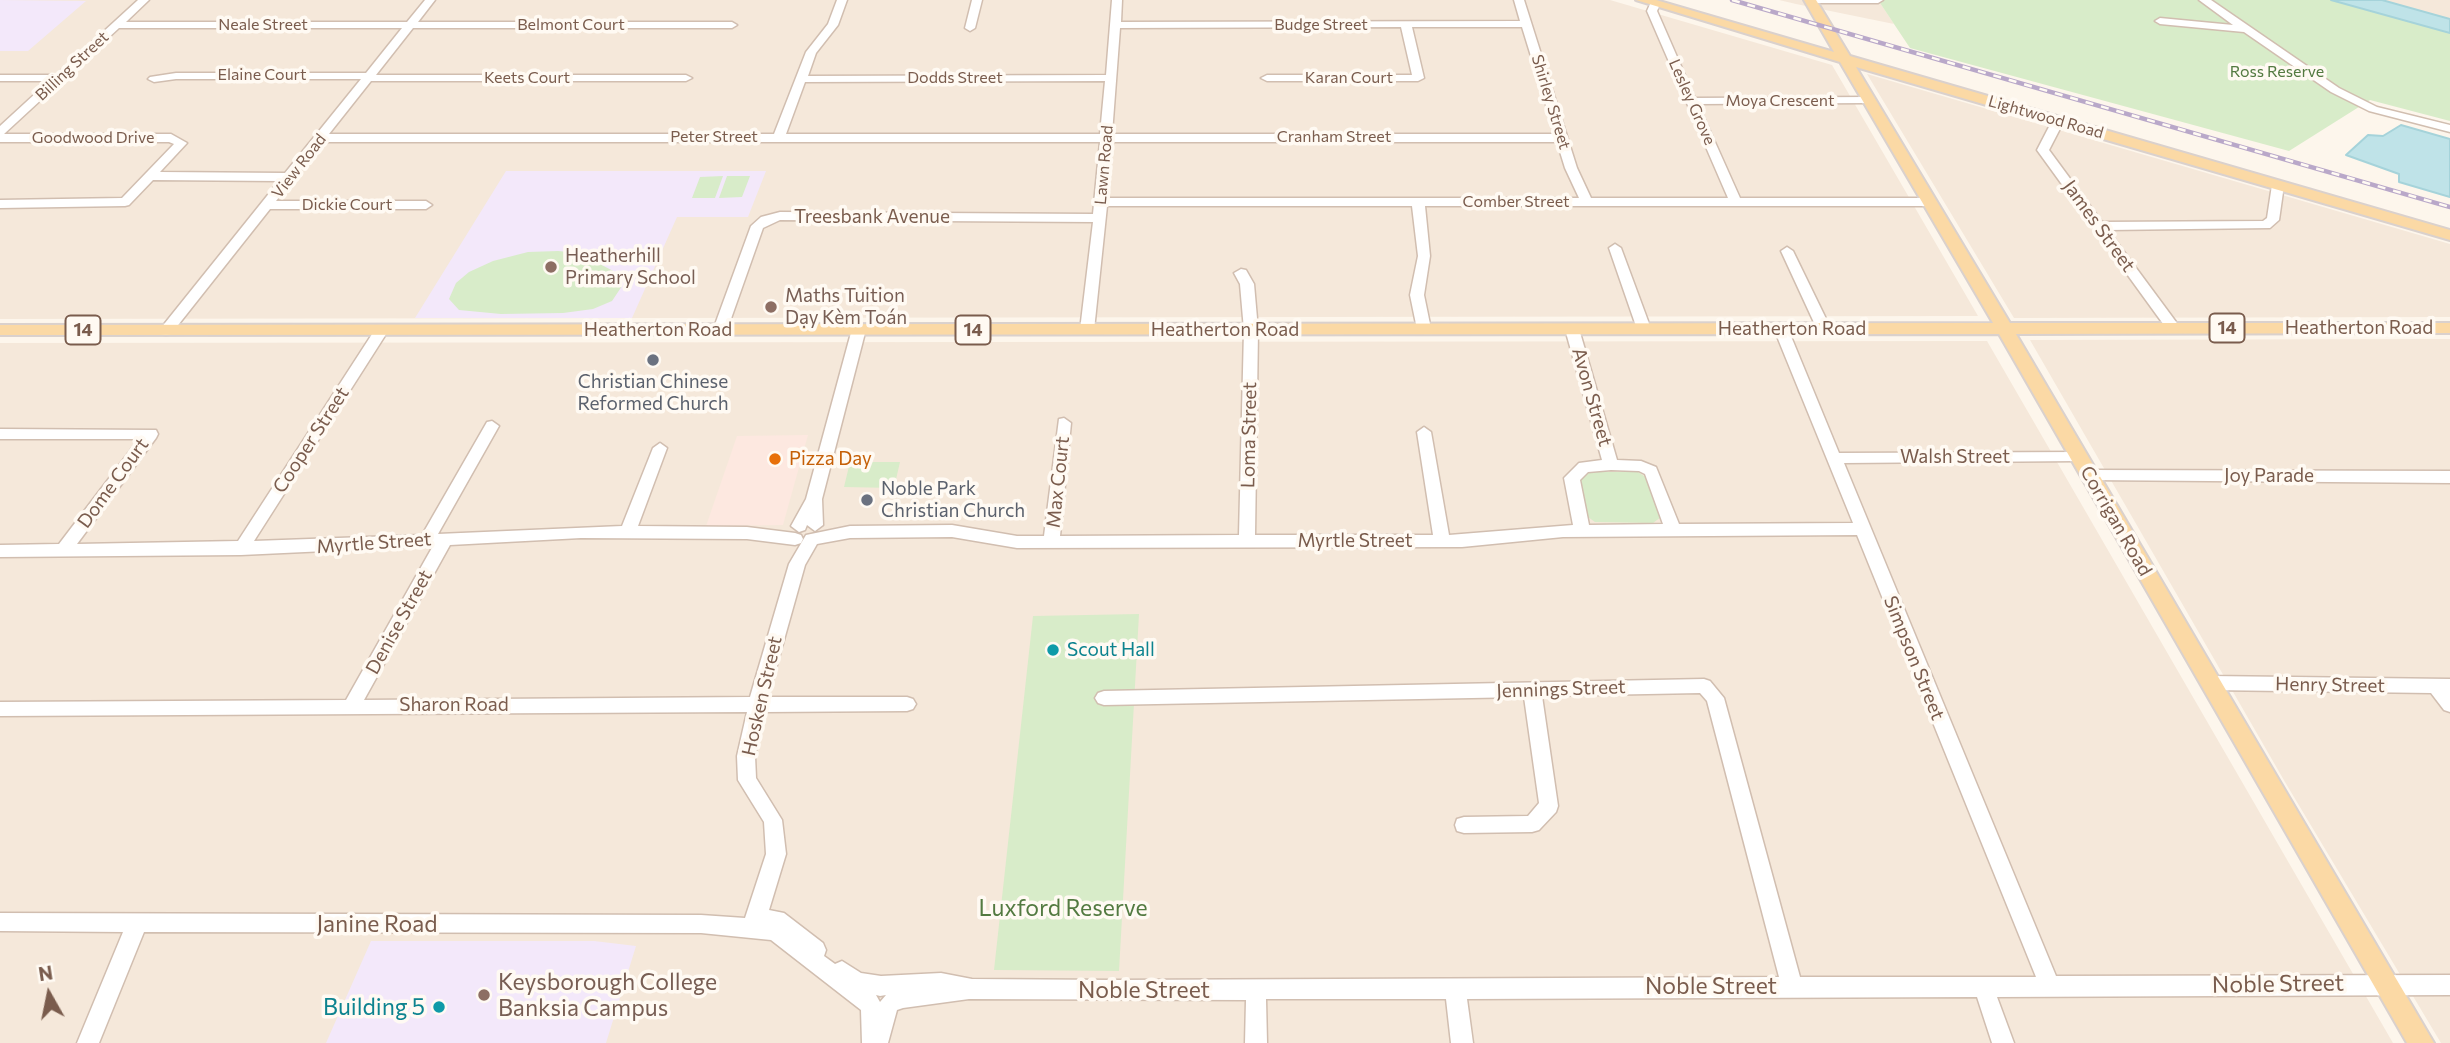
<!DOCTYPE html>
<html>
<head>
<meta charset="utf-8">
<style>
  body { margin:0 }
  #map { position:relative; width:2450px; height:1043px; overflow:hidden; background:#fdf6ec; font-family:Commissioner,sans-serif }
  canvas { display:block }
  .north { position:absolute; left:14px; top:959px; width:70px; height:70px; -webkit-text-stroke:5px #fffaf3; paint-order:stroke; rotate:351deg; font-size:19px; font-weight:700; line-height:28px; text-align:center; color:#7a5c4d }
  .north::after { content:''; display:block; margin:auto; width:24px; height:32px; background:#7a5c4d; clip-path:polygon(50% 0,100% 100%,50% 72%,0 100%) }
</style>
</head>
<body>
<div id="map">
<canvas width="2450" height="1043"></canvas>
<div class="north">N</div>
</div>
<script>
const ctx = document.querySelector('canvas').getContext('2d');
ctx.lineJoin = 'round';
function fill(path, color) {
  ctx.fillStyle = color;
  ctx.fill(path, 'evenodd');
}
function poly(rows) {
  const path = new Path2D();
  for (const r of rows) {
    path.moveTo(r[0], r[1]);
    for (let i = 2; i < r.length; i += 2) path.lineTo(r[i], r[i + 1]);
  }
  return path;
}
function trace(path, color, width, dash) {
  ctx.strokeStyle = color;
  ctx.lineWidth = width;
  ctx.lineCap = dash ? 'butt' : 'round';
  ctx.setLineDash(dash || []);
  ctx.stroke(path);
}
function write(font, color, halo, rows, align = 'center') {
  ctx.font = font + ' Commissioner,sans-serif';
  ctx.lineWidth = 7;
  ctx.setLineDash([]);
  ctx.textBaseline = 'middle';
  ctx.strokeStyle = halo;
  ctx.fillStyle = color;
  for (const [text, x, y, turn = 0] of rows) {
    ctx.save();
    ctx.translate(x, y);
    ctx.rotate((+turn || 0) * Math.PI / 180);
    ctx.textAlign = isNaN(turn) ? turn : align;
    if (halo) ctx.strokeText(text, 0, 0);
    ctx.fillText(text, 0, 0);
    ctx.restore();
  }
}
const residential = poly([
  [0,0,1610,0,1832,65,1978,316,0,319],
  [1779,0,1878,0,1894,24,1796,4],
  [2382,0,2450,0,2450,19],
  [1867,74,2450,244,2450,317,2014,318],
  [2450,339,2450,1043,2441,1043,2285,782,2030,340],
  [1987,341,2393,1043,0,1043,0,343]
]);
const commercial = poly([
  [808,435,783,525,706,526,737,436]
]);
const education = poly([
  [0,0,86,1,28,51,0,51],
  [506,171,766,171,748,217,677,217,632,318,415,318],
  [371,941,594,941,636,946,606,1043,326,1043]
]);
const green = poly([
  [1878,0,2331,0,2450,33,2450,121,2370,100,2289,151,1910,48],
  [723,176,715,198,692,198,700,177],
  [727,176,750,176,742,197,719,198],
  [558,251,579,253,617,273,622,286,612,301,593,309,563,313,501,314,459,310,449,299,456,283,469,272,493,261,528,252],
  [850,462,900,462,894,488,844,487],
  [1590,472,1638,472,1650,480,1661,517,1653,523,1595,522,1588,517,1581,480],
  [1139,614,1119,971,994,970,1033,616]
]);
const water = poly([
  [2331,0,2382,0,2450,19,2450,33,2331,0],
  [2401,125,2450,139,2450,197,2399,182,2399,174,2346,155,2368,135,2383,136,2401,125]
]);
const minor = poly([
  [138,0,149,0,126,22,407,22,425,0,435,0,418,22,732,22,737,25,732,28,413,28,376,75,686,75,692,78,686,81,371,81,329,134,774,134,806,52,828,24,837,0,847,0,838,25,816,53,808,76,1106,75,1112,0,1122,0,1121,22,1520,21,1514,0,1524,0,1577,168,1591,198,1728,198,1647,11,1651,2,1655,1,1660,4,1657,11,1695,98,1868,97,1874,100,1868,103,1698,104,1740,198,1931,198,1937,202,1931,206,1425,206,1430,256,1424,295,1431,329,1424,333,1417,329,1410,295,1418,256,1412,206,1107,206,1094,330,1087,334,1080,330,1093,222,780,220,763,228,727,330,720,334,713,330,751,226,761,217,780,212,1093,214,1100,142,323,142,276,201,426,201,432,205,426,209,270,209,171,334,166,335,161,334,159,331,161,328,279,181,153,180,129,205,125,206,0,208,0,200,122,198,174,144,169,142,0,142,0,126,49,81,0,81,0,75,56,75,138,0],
  [1401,27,1412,75,1267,75,1261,78,1267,81,1418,81,1424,78,1412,27,1522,27,1555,134,1112,134,1120,28,1401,27],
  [119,28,402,28,366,73,176,73,150,77,148,79,154,82,176,79,361,79,285,173,160,172,187,143,171,134,4,134,119,28],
  [1105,81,1100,134,786,134,805,82,1105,81],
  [1112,142,1557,142,1565,168,1579,198,1107,198,1112,142],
  [972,0,982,0,975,28,970,31,965,28,972,0],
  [1811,0,1883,0,1878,3,1816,3,1811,0],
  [2199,0,2211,0,2339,88,2377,107,2450,125,2450,132,2369,111,2331,92,2244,32,2160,24,2155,21,2160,18,2233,25,2199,0],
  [2058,118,2064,121,2049,150,2102,222,2263,221,2267,218,2272,185,2278,181,2284,185,2279,220,2270,228,2108,230,2179,326,2181,329,2179,332,2169,332,2037,150,2052,121,2058,118],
  [1615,244,1621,248,1651,329,1649,332,1639,332,1637,329,1609,248,1615,244],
  [1787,247,1793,251,1831,329,1829,332,1819,332,1817,329,1781,251,1787,247],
  [1241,269,1246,270,1254,284,1258,330,1255,535,1433,535,1417,432,1424,427,1431,432,1449,535,1573,525,1564,478,1579,463,1602,460,1565,329,1572,325,1579,329,1617,460,1641,461,1656,467,1679,524,1853,523,1774,329,1781,325,1788,329,1839,453,2083,452,2086,456,2078,461,1844,463,2056,976,2450,975,2450,995,1997,997,2014,1043,1992,1043,1977,997,1467,999,1473,1043,1451,1043,1446,999,1266,999,1267,1043,1245,1043,1246,1000,969,999,903,1008,897,1010,888,1043,862,1043,861,1010,771,940,701,933,144,932,99,1043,77,1043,123,932,0,931,0,913,701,915,745,918,766,854,764,822,738,780,737,756,747,712,0,716,0,702,346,700,433,546,241,555,0,557,0,545,59,544,139,439,0,439,0,429,156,430,158,434,156,438,77,544,238,541,376,328,386,328,388,331,254,541,422,535,487,422,492,421,499,426,438,534,622,526,653,448,660,443,667,448,638,526,747,527,795,533,801,535,803,539,801,543,795,545,747,539,581,538,450,545,364,700,750,697,789,564,806,535,850,526,952,525,1017,536,1044,536,1059,419,1064,418,1071,423,1060,536,1239,535,1244,330,1240,284,1234,273,1241,269],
  [1611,470,1639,471,1645,474,1663,524,1589,525,1580,480,1588,472,1611,470],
  [1857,535,2036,977,1800,977,1724,698,1710,681,1704,679,1104,691,1098,693,1095,698,1098,703,1104,705,1524,697,1539,803,1528,816,1464,817,1457,819,1455,825,1457,831,1464,833,1532,832,1539,830,1556,812,1558,806,1542,696,1700,693,1707,701,1779,977,1114,980,972,979,941,973,881,976,861,973,842,961,835,964,824,956,826,950,823,943,784,913,769,910,786,854,782,820,756,778,755,756,765,712,907,711,913,709,916,704,913,699,907,697,768,697,805,565,817,544,850,538,952,537,1017,548,1462,547,1563,537,1857,535],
  [876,995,880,996,886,995,880,1002,876,995],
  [859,325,866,329,822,499,823,525,815,531,807,525,805,530,799,532,791,526,806,499,852,329,859,325],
  [2089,470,2450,471,2450,483,2089,480,2081,475,2089,470],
  [2210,676,2450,679,2450,712,2444,710,2431,693,2210,690,2204,688,2201,683,2204,678,2210,676]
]);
const major = poly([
  [1636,0,1656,0,1834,52,1804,0,1816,0,1850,56,2450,230,2450,240,1856,67,2010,323,2450,323,2450,333,2016,334,2434,1043,2407,1043,1999,334,0,335,0,325,1993,323,1840,62,1636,0]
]);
const rail = poly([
  [1732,0,2450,207]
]);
const markers = [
  [551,267,7,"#8d6e63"],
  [771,307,7,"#8d6e63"],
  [653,360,7,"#6b7280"],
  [775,459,7,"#e8710a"],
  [867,500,7,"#6b7280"],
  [1053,650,7,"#0f9aa8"],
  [484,995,7,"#8d6e63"],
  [439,1007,7,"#0f9aa8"]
];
const farStreetnames = [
  ["Neale Street",263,25],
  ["Belmont Court",571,25],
  ["Budge Street",1321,25],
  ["Billing Street",72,66,-43],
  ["Elaine Court",262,75],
  ["Keets Court",527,78],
  ["Dodds Street",955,78],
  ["Karan Court",1349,78],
  ["Moya Crescent",1780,101],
  ["Shirley Street",1551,102,73],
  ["Lesley Grove",1692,102,66],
  ["Lightwood Road",2046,117,16],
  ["Peter Street",714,137],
  ["Cranham Street",1334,137],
  ["Goodwood Drive",93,138],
  ["Lawn Road",1104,165,-85],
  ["View Road",299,166,-52],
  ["Comber Street",1516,202],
  ["Dickie Court",347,205]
];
const farParknames = [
  ["Ross Reserve",2277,72]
];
const shields = [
  [2227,328,35],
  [83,330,35],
  [973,330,35]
];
const shieldNames = [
  ["14",2227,328],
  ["14",83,330],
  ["14",973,330]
];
const streetNames = [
  ["Treesbank Avenue",872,217],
  ["James Street",2099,226,54],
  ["Heatherton Road",2359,328],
  ["Heatherton Road",1792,329],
  ["Heatherton Road",658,330],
  ["Heatherton Road",1225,330],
  ["Avon Street",1592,397,74],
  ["Loma Street",1249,435,-89],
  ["Cooper Street",311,440,-57],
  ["Walsh Street",1955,457],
  ["Joy Parade",2269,476],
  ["Max Court",1058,482,-84],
  ["Dome Court",113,483,-54],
  ["Corrigan Road",2116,521,60],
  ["Myrtle Street",1355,541],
  ["Myrtle Street",374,543,-4],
  ["Denise Street",399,622,-61],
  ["Simpson Street",1914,658,68],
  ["Henry Street",2330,685,1],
  ["Jennings Street",1561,689,-2],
  ["Hosken Street",762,696,-77],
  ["Sharon Road",454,705]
];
const educationNames = [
  ["Heatherhill",565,256],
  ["Primary School",565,278],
  ["Maths Tuition",785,296],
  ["Dạy Kèm Toán",785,318]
];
const worshipNames = [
  ["Christian Chinese",653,382],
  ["Reformed Church",653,404],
  ["Noble Park",881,489,"left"],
  ["Christian Church",881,511,"left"]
];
const foodNames = [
  ["Pizza Day",789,459]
];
const cultureNames = [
  ["Scout Hall",1067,650]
];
const nearParknames = [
  ["Luxford Reserve",1063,908]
];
const nearStreetnames = [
  ["Janine Road",377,924],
  ["Noble Street",2278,984,-1],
  ["Noble Street",1711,986],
  ["Noble Street",1144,990]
];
const nearEducationnames = [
  ["Keysborough College",498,982],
  ["Banksia Campus",498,1008]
];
const nearCulturenames = [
  ["Building 5",425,1007]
];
fill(residential, '#f5e8da');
fill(commercial, '#fde8e0');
fill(education, '#f3e8fa');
fill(green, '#d8ecc9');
fill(water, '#bfe3e8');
trace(water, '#a5d3da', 2);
trace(minor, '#d1beb0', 3);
trace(major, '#dad1cd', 4);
fill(minor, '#fff');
fill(major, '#fbd9a5');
trace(rail, '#b9a8c9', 4.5);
trace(rail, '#fffaf3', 2.5, [8]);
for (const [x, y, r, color] of markers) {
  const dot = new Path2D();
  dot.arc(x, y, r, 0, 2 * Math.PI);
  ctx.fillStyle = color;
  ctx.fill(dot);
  trace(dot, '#fffaf3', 2.5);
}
write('16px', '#7a5c4d', '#fffaf3', farStreetnames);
write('16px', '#537a41', '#fffaf3', farParknames);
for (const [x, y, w] of shields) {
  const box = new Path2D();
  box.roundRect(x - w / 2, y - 14.5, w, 29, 5);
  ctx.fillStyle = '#fffaf3';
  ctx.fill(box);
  trace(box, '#7a5c4d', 2);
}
write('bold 18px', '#7a5c4d', null, shieldNames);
write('19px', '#7a5c4d', '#fffaf3', streetNames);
write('19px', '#785e54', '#fffaf3', educationNames, 'left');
write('19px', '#5b616d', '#fffaf3', worshipNames);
write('19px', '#c56008', '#fffaf3', foodNames, 'left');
write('19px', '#0d838f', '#fffaf3', cultureNames, 'left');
write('23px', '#537a41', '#fffaf3', nearParknames);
write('23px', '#7a5c4d', '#fffaf3', nearStreetnames);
write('23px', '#785e54', '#fffaf3', nearEducationnames, 'left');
write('23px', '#0d838f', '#fffaf3', nearCulturenames, 'right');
</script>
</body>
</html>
